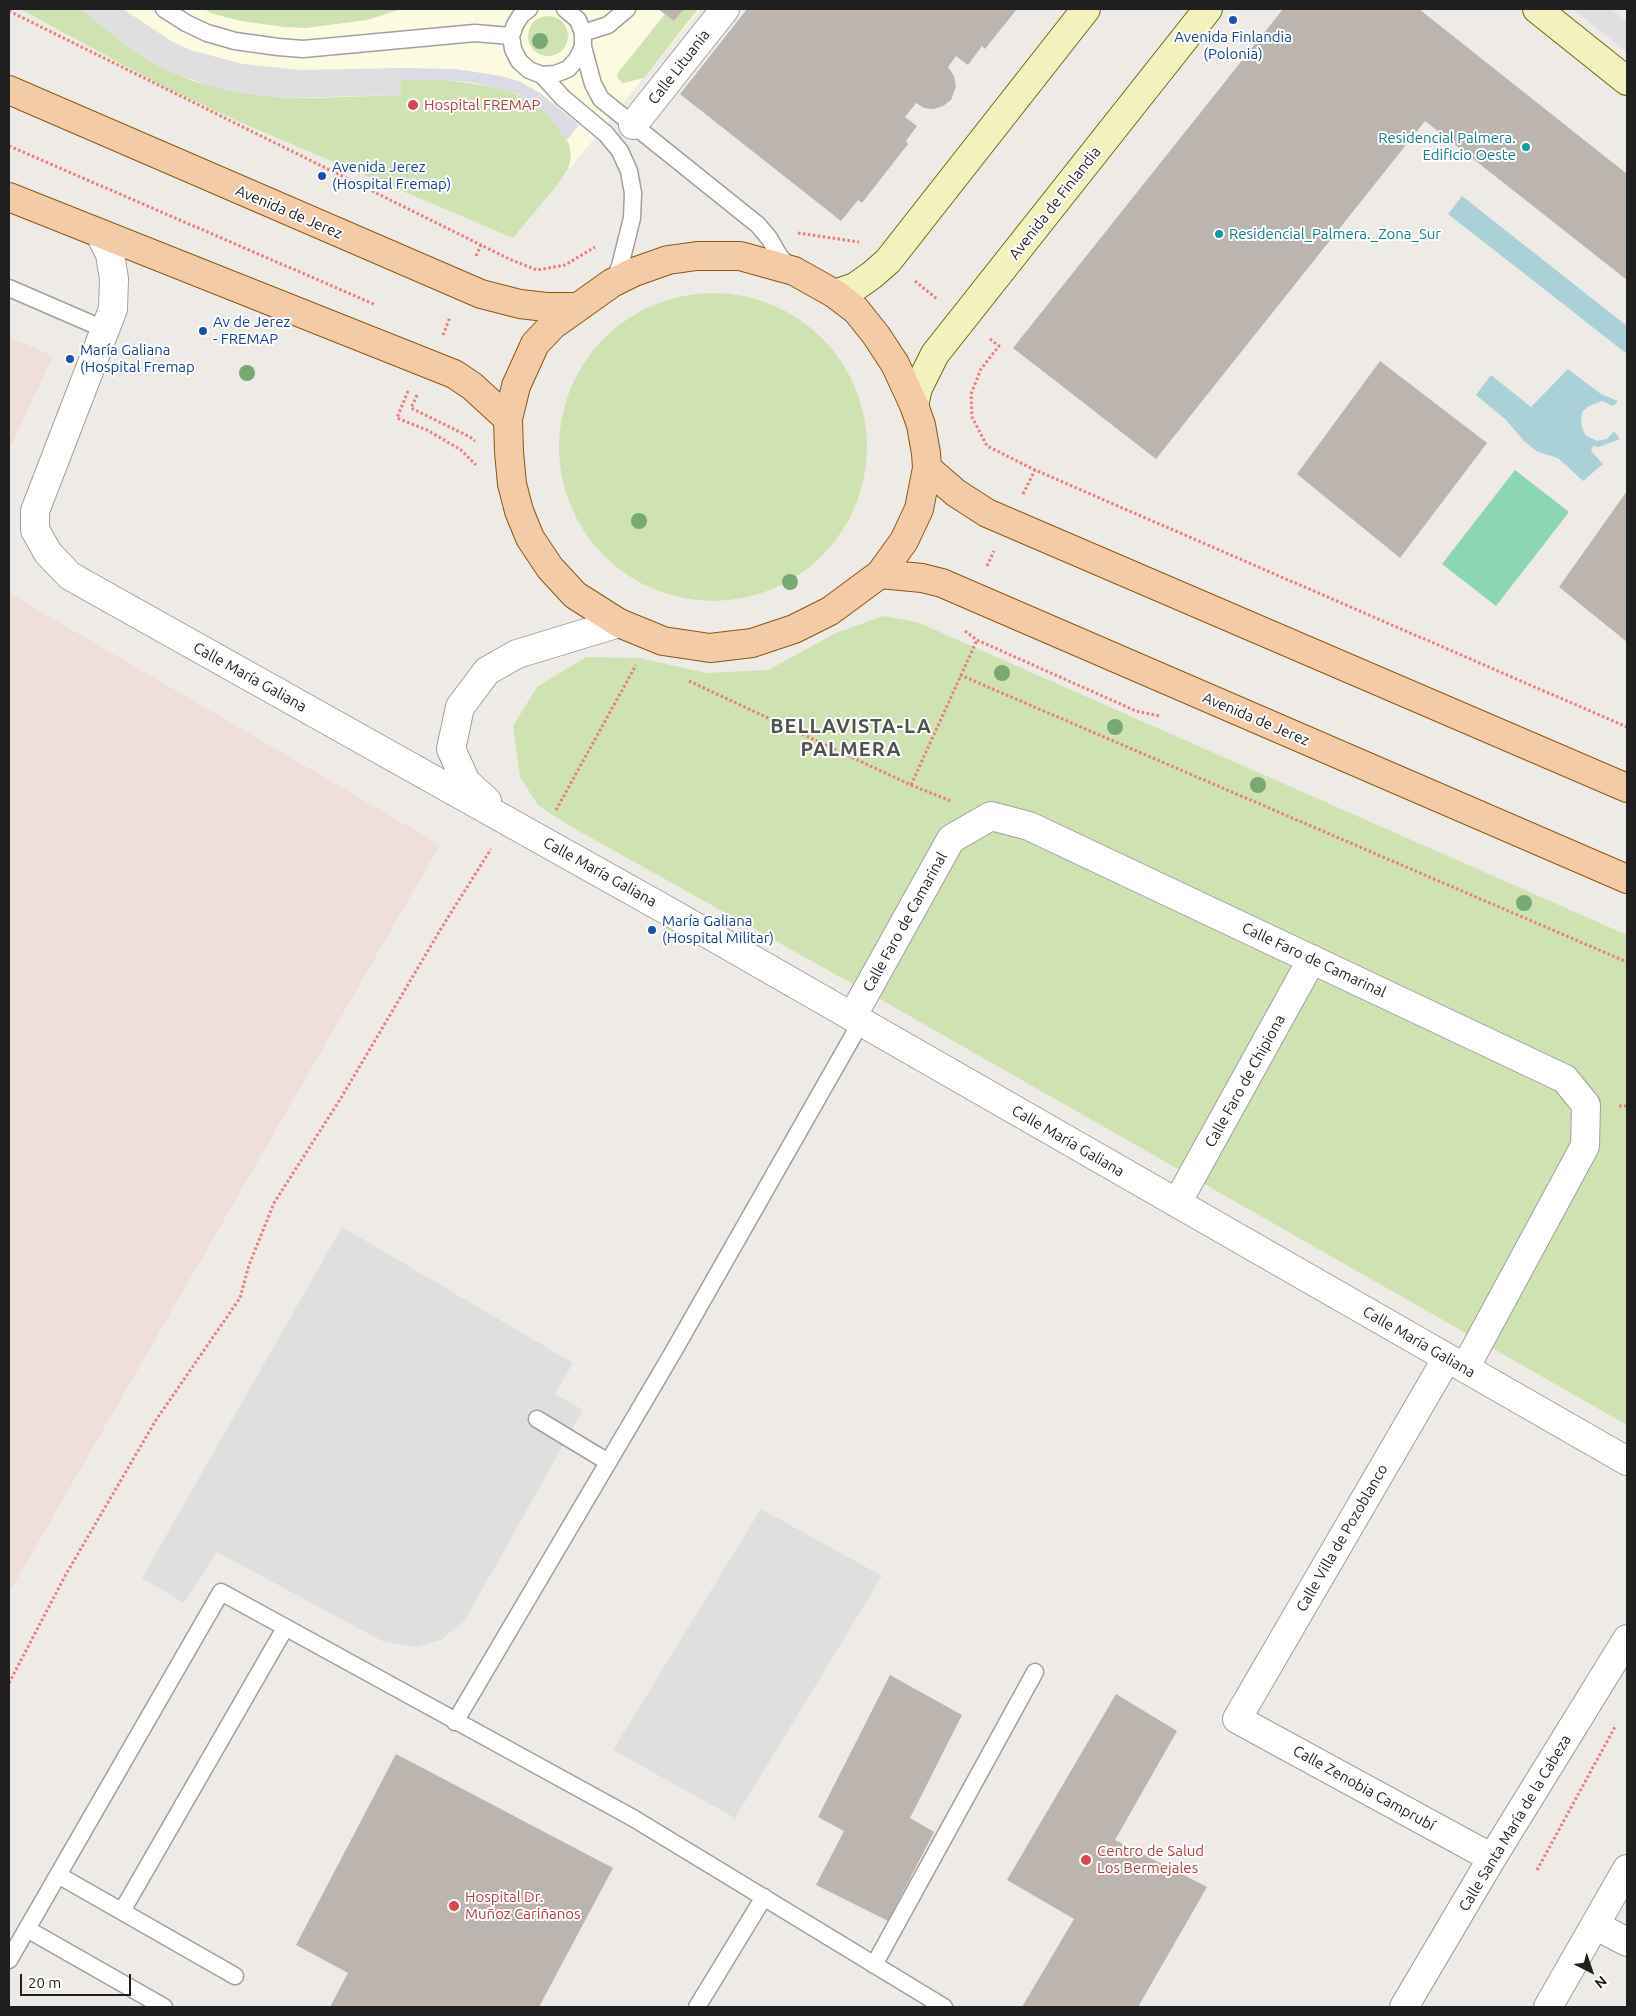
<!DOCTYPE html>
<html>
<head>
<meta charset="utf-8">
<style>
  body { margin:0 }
  #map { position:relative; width:1636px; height:2016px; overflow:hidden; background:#eeebe6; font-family:Ubuntu,sans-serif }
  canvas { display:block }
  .frame { position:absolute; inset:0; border:10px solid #1f1f1f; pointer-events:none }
  .north { position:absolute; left:1566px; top:1946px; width:50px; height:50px; -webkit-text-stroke:4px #fff; paint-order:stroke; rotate:139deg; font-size:14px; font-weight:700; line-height:20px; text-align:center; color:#1f1f1f }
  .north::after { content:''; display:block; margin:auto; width:18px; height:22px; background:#1f1f1f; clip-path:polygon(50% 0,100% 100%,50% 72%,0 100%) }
  .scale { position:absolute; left:20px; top:1974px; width:111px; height:22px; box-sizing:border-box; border:2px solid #1f1f1f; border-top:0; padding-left:6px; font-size:15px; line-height:18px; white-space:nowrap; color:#1f1f1f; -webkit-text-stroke:4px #fff; paint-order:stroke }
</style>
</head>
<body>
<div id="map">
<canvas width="1636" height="2016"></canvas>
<div class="frame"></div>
<div class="north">N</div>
<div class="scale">20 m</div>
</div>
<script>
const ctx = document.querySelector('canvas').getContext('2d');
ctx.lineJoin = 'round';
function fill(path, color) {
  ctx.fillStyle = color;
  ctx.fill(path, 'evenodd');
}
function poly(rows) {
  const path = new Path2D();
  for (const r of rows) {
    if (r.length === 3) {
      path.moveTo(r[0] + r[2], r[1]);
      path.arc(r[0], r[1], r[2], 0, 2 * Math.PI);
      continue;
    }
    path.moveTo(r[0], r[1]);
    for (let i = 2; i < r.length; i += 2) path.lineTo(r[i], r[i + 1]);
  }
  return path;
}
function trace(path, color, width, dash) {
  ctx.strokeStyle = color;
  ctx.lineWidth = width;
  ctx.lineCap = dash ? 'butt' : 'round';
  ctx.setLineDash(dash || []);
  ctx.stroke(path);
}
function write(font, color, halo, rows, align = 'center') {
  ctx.font = font + ' Ubuntu,sans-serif';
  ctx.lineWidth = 4;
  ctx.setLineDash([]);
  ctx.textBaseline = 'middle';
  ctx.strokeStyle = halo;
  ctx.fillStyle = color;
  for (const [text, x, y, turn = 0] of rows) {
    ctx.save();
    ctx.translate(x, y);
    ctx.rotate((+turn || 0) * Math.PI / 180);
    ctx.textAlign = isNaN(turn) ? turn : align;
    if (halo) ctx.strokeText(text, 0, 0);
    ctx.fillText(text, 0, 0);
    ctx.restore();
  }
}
const education = poly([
  [20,9,700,9,513,238,244,124,162,86]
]);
const military = poly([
  [9,337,53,356,9,450],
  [9,593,440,845,9,1593]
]);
const grass = poly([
  [20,9,81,9,128,47,158,66,193,81,235,92,286,98,313,98,401,95,400,80,448,80,501,88,530,100,545,112,559,128,569,144,571,157,568,169,558,184,513,238,244,124,162,86],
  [205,9,402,9,367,20,306,28,284,27,241,21,210,13],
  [684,9,698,9,644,78,623,83,618,79,617,74,665,14,674,21],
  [548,36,20],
  [713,447,154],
  [883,616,917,622,1627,935,1627,1425,878,998,568,825,538,805,520,777,513,726,537,687,586,657,640,658,706,673,768,670,836,633]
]);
const pitch = poly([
  [1515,470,1569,512,1496,606,1442,564]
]);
const parking = poly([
  [81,9,123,9,171,41,190,50,243,64,300,70,400,68,401,95,286,98,235,92,207,85,173,73,158,66,128,47],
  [1573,9,1610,9,1627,22,1627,52],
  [342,1227,573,1363,555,1394,583,1410,465,1620,441,1640,415,1647,382,1641,217,1552,184,1603,142,1578],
  [761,1509,882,1576,735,1818,613,1750]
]);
const plaza = poly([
  [400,68,456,69,501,76,521,82,540,93,579,125,566,141,559,128,545,112,518,94,475,83,448,80,400,80]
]);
const water = poly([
  [1462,196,1627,326,1627,354,1448,214],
  [1568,369,1601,394,1618,401,1613,406,1602,401,1589,406,1582,412,1581,423,1585,435,1597,441,1607,439,1614,431,1620,439,1599,447,1593,446,1591,451,1603,464,1583,481,1558,458,1538,452,1524,441,1506,420,1476,395,1491,375,1531,407]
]);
const building = poly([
  [658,9,684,9,674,21],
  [747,9,1017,9,985,49,982,46,968,65,956,56,948,67,954,76,956,86,951,100,943,106,934,109,924,108,916,103,905,117,917,126,906,141,908,144,862,203,858,200,841,221,680,94],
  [1283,9,1419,9,1627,174,1627,280,1425,121,1156,459,1013,348],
  [1380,361,1487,443,1400,558,1297,474],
  [1627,491,1627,642,1559,587],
  [890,1675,962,1715,910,1818,934,1832,888,1921,816,1885,844,1831,818,1817],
  [1116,1694,1177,1731,1115,1840,1207,1887,1138,2007,1022,2007,1074,1919,1007,1880],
  [396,1754,613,1868,539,2007,330,2007,348,1973,296,1945]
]);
const path = poly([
  [9,11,481,245],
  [9,146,376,305],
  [798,233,859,242],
  [476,256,481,245,509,259,537,270,565,265,595,247],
  [915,281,937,299],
  [443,335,450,317],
  [990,339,999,346,981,369,971,394,972,417,987,446,1035,470,1627,727],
  [408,391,397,418,427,430,461,450,476,465],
  [417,395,411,408,470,437,475,441],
  [1023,494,1035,470],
  [987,566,994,551],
  [965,631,977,640,1136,711,1160,716],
  [960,675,1627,962],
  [689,681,911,785,951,801],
  [911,785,977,640],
  [556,810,636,665],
  [1619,1106,1627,1106],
  [9,1683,65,1576,156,1420,240,1298,249,1265,274,1203,341,1098,442,927,491,849],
  [1537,1870,1616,1725]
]);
const lane = poly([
  [164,9,186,23,207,33,235,41,278,47,303,49,475,33,511,36],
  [529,9,521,15,515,25,511,36,513,49,519,61,529,70,542,75,555,74,568,69,577,59,583,47,583,33,578,20,565,9],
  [583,33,608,25,627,9],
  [583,47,593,84,601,99,758,225,769,238,780,257,790,267],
  [542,75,563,98,606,134,620,151,629,171,633,193,632,218,620,266,613,282],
  [9,288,106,330],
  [537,1419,608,1462],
  [455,1722,672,1354,861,1022],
  [58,1875,235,1976],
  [122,1911,285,1628],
  [27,1929,164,2007],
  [9,1960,221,1592,633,1818,944,2007],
  [874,1965,1035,1672],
  [697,2007,764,1897]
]);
const street = poly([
  [633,125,725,9],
  [100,234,110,254,114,279,113,309,35,511,35,530,48,553,70,576,668,911,1627,1461],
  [487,801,466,782,451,749,460,707,487,671,517,654,619,623],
  [852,1017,951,839,991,816,1029,826,1565,1079,1586,1105,1585,1146,1465,1368],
  [1177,1203,1312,959],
  [1447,1358,1237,1719,1492,1858],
  [1595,1925,1627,1942],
  [1404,2007,1492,1858,1627,1639],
  [1548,2007,1627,1869]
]);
const secondary = poly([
  [1537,9,1627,81],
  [835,294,855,287,872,275,888,261,1086,9],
  [914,405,918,388,935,354,1208,9]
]);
const primary = poly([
  [9,90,481,294,520,304,546,307,577,307],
  [9,197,454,374,472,386,508,419],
  [697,256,740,256,794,271,835,294,856,310,876,335,895,364,914,405,921,425,926,453,927,468,919,509,904,541,880,574,830,611,794,629,752,643,710,648,663,641,619,623,575,595,550,568,530,538,519,511,512,484,509,452,508,419,516,386,535,344,553,325,612,283,634,272,668,260,697,256],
  [927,468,956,493,987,513,1627,788],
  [880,574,922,578,942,583,1627,879]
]);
const trees = [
  [540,41],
  [247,373],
  [639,521],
  [790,582],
  [1002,673],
  [1115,727],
  [1258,785],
  [1524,903]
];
const markers = [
  [1233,20,5,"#1a4fb4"],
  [413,105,6,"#e0444e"],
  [1526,147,5,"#0f9aa8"],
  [322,176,5,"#1a4fb4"],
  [1219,234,5,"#0f9aa8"],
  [203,331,5,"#1a4fb4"],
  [70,359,5,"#1a4fb4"],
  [652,930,5,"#1a4fb4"],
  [1086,1860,6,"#e0444e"],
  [454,1906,6,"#e0444e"]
];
const transitNames = [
  ["Avenida Finlandia",1233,37,"center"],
  ["(Polonia)",1233,54,"center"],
  ["Avenida Jerez",332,167],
  ["(Hospital Fremap)",332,184],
  ["Av de Jerez",213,322],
  ["- FREMAP",213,339],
  ["María Galiana",80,350],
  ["(Hospital Fremap",80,367],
  ["María Galiana",662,921],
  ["(Hospital Militar)",662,938]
];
const streetNames = [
  ["Calle Lituania",679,67,-52],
  ["Avenida de Finlandia",1055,203,-52],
  ["Avenida de Jerez",289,212,23],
  ["Calle María Galiana",250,677,29],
  ["Avenida de Jerez",1256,719,23],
  ["Calle María Galiana",600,872,29],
  ["Calle Faro de Camarinal",905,922,-61],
  ["Calle Faro de Camarinal",1314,960,25],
  ["Calle Faro de Chipiona",1245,1081,-61],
  ["Calle María Galiana",1068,1141,30],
  ["Calle María Galiana",1419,1342,30],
  ["Calle Villa de Pozoblanco",1342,1538,-60],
  ["Calle Zenobia Camprubí",1364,1788,29],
  ["Calle Santa María de la Cabeza",1515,1823,-59]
];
const healthNames = [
  ["Hospital FREMAP",424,105],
  ["Centro de Salud",1097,1851],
  ["Los Bermejales",1097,1868],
  ["Hospital Dr.",465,1897],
  ["Muñoz Cariñanos",465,1914]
];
const cultureNames = [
  ["Residencial Palmera.",1516,138],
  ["Edificio Oeste",1516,155],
  ["Residencial_Palmera._Zona_Sur",1229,234,"left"]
];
const districtNames = [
  ["BELLAVISTA-LA",851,726],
  ["PALMERA",851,749]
];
fill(education, '#fcfae1');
fill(military, '#efdeda');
fill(grass, '#cee3b1');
fill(pitch, '#8cd6b3');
fill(parking, '#dfdfdf');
fill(plaza, '#dadbe4');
fill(water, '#abd1d8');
fill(building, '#bcb4af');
trace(lane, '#a0a0a0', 19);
trace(street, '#a0a0a0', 30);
trace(secondary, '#696b10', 30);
trace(primary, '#8a570f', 30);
trace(path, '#ec7c79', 3, [2.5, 2.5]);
trace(lane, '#fff', 16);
trace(street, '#fff', 28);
trace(secondary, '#f3f2bf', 28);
trace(primary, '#f3cca7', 28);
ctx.fillStyle = '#78a974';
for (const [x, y] of trees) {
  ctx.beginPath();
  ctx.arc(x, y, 8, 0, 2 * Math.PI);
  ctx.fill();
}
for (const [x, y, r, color] of markers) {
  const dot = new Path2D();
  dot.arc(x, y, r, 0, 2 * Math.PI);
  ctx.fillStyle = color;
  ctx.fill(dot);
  trace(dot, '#fff', 2);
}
write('15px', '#164399', '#fff', transitNames, 'left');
write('15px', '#1f1f1f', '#fff', streetNames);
write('15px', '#be3a42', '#fff', healthNames, 'left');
write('15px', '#0d838f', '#fff', cultureNames, 'right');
ctx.letterSpacing = '1px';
write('bold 20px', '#525252', '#fff', districtNames);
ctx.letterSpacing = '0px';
</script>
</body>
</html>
